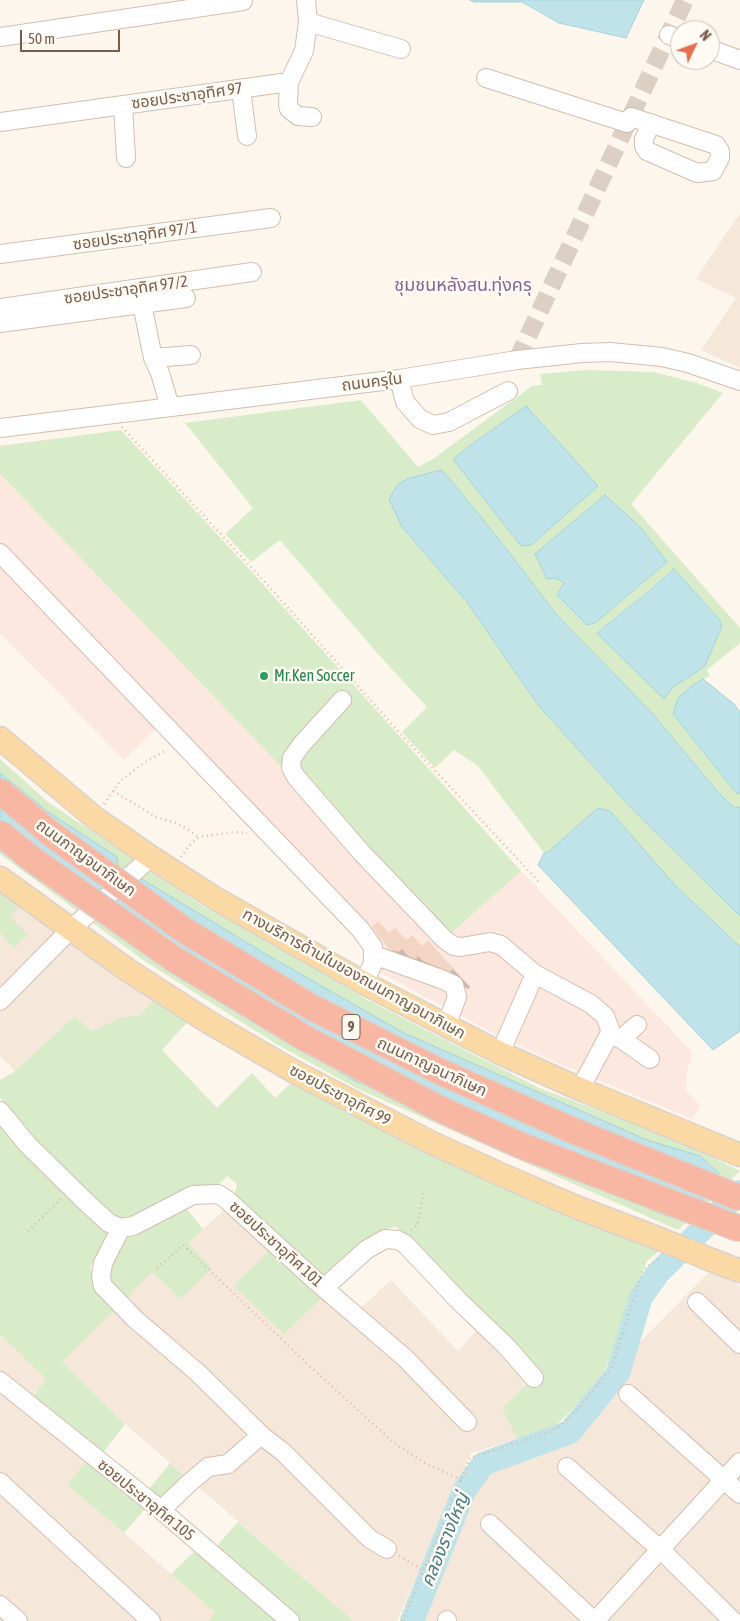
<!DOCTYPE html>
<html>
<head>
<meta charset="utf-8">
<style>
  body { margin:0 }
  #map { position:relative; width:740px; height:1621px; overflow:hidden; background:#fdf6ec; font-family:"Asap Condensed",sans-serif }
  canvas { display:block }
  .north { position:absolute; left:670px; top:20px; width:50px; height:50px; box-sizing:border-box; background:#fffaf3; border:1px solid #cabbb1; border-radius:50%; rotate:48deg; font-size:14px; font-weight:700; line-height:20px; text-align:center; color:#7a5c4d }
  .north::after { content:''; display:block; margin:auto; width:18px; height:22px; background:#e76f51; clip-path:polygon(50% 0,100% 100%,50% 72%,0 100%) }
  .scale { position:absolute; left:20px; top:30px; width:100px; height:22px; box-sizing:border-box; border:2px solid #7a5c4d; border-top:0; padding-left:6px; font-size:15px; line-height:18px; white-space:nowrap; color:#7a5c4d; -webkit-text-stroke:4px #fffaf3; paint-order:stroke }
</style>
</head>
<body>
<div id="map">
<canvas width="740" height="1621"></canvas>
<div class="north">N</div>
<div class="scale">50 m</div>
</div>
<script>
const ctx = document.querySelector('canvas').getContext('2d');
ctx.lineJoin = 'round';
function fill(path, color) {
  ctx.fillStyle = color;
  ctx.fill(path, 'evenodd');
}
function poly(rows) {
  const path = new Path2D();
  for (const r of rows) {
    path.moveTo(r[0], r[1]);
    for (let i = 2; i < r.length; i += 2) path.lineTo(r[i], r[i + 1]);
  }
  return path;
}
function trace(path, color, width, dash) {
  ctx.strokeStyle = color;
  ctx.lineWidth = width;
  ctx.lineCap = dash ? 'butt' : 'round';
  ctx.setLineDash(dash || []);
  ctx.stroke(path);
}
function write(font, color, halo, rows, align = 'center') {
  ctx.font = font + ' "Asap Condensed","Noto Sans Thai",sans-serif';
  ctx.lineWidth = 5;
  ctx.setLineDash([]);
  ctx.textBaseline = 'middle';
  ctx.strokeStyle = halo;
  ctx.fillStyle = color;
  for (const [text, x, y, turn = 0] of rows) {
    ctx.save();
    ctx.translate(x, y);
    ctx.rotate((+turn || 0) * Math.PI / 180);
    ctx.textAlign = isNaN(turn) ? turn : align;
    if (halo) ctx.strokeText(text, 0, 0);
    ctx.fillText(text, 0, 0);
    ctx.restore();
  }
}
const residential = poly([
  [740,213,740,368,701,350,736,298,696,279],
  [23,903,160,994,140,1015,122,1017,90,1031,75,1016,15,1071,0,1056,0,933,13,948,10,917],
  [228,1207,273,1246,283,1334,324,1296,351,1317,391,1280,458,1351,477,1330,527,1384,502,1408,517,1439,471,1453,397,1621,354,1621,125,1424,62,1362,152,1272,181,1299,187,1243],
  [710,1271,725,1274,740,1287,740,1621,424,1621,429,1604,481,1478,506,1462,563,1442,626,1377,638,1344],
  [0,1334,46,1379,32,1397,96,1448,69,1485,215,1612,208,1621,0,1621]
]);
const commercial = poly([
  [0,474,290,776,439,944,521,871,692,1052,686,1078,686,1091,701,1106,692,1119,552,1061,485,1029,374,969,364,948,157,728,124,760,0,633]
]);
const green = poly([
  [586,370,653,372,697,383,723,393,631,504,740,628,740,643,707,670,710,676,693,685,673,714,737,794,740,793,740,807,734,808,717,791,652,713,555,613,502,543,450,479,441,470,410,478,402,527,467,602,538,705,631,808,740,916,740,947,674,884,548,852,544,853,478,766,454,750,435,768,402,732,427,707,377,653,280,540,251,562,225,534,253,508,185,423,361,400,418,467,433,459,532,386,542,385,540,374],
  [667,562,595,623,587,625,564,583,555,577],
  [674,569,719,619,722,626,705,666,688,678,674,686,664,698,597,633],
  [121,430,250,570,521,871,448,936,290,776,0,474,0,446],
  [0,759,48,802,204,907,271,941,364,998,539,1088,677,1140,740,1171,678,1230,358,1089,278,1045,143,960,0,854],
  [0,887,23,903,10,917,28,935,13,948,0,933],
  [160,994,191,1018,162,1050,217,1108,252,1073,275,1098,292,1082,663,1248,647,1261,622,1320,609,1363,588,1393,566,1416,551,1429,517,1439,502,1408,527,1384,531,1365,395,1226,380,1233,326,1278,233,1199,237,1184,227,1176,213,1191,174,1199,122,1220,99,1206,53,1159,0,1098,0,1080,15,1071,75,1016,91,1031,122,1017,140,1015],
  [0,1119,107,1230,111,1237,90,1267,97,1287,115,1310,62,1362,125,1424,102,1454,32,1398,46,1379,0,1334],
  [186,1208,203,1229,188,1243,212,1268,181,1299,152,1272,124,1301,112,1290,108,1271,124,1235],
  [273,1246,324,1296,284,1334,234,1286],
  [88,1458,147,1507,124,1533,68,1485],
  [170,1463,188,1479,164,1503,149,1489],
  [238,1522,354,1621,208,1621,215,1612,171,1574,196,1550,204,1560]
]);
const water = poly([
  [470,0,644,0,626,38,559,23,522,2,474,2,470,0],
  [526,406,598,486,531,545,521,546,453,459,468,447,526,406],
  [441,470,450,479,502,543,555,613,652,713,717,791,734,808,740,807,740,916,631,808,538,705,467,602,402,527,389,499,398,484,410,478,441,470],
  [605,495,640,527,667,562,595,623,587,625,557,595,564,583,555,578,547,579,535,554,605,495],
  [674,569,719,619,722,626,705,666,688,678,674,686,664,699,597,633,650,590,674,569],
  [703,679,734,704,740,712,740,793,737,794,673,714,678,698,693,685,703,679],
  [0,773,47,811,117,857,118,869,104,888,84,905,0,842,0,773],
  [598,808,610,811,674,884,740,947,740,1031,713,1050,538,865,544,853,548,852,598,808],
  [140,878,271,957,404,1033,647,1140,700,1156,719,1173,704,1198,683,1219,664,1215,353,1080,157,960,102,922,116,895,140,878]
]);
const shadow = poly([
  [406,941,422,947,428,942,470,987,469,989,409,967,390,948]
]);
const river = poly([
  [412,1621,464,1491,483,1464,570,1432,618,1373,641,1297,658,1273,740,1192]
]);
const building = poly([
  [378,921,389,933,395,928,406,940,412,935,422,946,428,940,453,969,450,972,423,961,418,956,416,959,408,956,402,949,398,952,389,949,372,927]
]);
const minorTunnel = poly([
  [517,360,685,0]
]);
const path = poly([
  [122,427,274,592,397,730,540,883],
  [113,791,156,817,179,824,199,837],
  [104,804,120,781,144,763,166,750],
  [181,857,189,846,199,837,234,832,247,833],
  [411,1230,417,1226,424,1192],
  [28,1231,61,1199],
  [157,1268,183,1245,315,1371,394,1443,425,1463,461,1480],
  [399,1556,424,1570],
  [403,1621,470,1458,552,1431,562,1424,581,1406,612,1367,643,1270,660,1258]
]);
const minor = poly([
  [308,22,401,49],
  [669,35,680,39],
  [0,37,243,1],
  [710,49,740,60],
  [486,78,627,123],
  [289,82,288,105,289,109,298,116,312,117],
  [241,89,247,136],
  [123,105,126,158],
  [631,117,716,145,720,151,720,158,713,171,697,173,647,151,644,146,644,139,651,123],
  [0,122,289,82,304,51,308,22,306,0],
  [0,254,271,218],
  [142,304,153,358,160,373,170,407],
  [0,308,252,272],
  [0,323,186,298],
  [153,358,191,355],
  [399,379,405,402,420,419,433,425,449,422,508,391],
  [0,428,399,379,517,360,582,353,610,352,662,357,688,363,740,381],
  [0,553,360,929,373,947,373,963,364,983],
  [342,700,301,745,292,758,291,768,296,777,361,852,445,940,454,946,461,947,490,942,501,945,535,974,591,1004,605,1016,610,1029,609,1035,580,1089],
  [374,955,441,979,454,985,457,997,446,1026],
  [0,1001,70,930,151,857],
  [609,1035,621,1039,650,1059],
  [621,1039,637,1025],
  [500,1053,535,974],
  [0,1111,28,1145,87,1203,109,1223,121,1228,133,1226,193,1195,218,1194,226,1199,317,1282,405,1358,467,1422],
  [121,1228,103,1263,101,1276,103,1286,136,1320,197,1372,261,1435,283,1452,370,1539,387,1549],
  [324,1288,366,1250,385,1239,398,1240,405,1244,458,1300,507,1347,534,1378],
  [697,1302,740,1344],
  [0,1381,161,1510,290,1621],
  [628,1394,740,1494],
  [567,1467,661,1550,733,1621],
  [0,1482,151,1621],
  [161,1510,187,1485,208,1467,228,1464,261,1435],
  [490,1524,594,1621],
  [0,1605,18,1621],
  [447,1620,447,1621],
  [595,1621,740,1462]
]);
const major = poly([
  [0,738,95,818,151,857,213,897,364,983,500,1053,580,1089,740,1155],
  [0,878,129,971,210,1023,293,1071,430,1142,500,1174,576,1207,660,1239],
  [709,1259,740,1271]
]);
const majorBridge = poly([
  [660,1239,709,1259]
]);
const highwayBridge = poly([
  [0,791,50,833,184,930,311,1007,443,1073,574,1131,740,1198],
  [0,833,32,859,174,959,305,1038,440,1109,520,1145,740,1229]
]);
const markers = [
  [264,676,5,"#2e9e5b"]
];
const shields = [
  [351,1027,18]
];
const shieldNames = [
  ["9",351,1027]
];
const streetNames = [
  ["ซอยประชาอุทิศ 97",187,96,-8],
  ["ซอยประชาอุทิศ 97/1",135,236,-8],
  ["ซอยประชาอุทิศ 97/2",126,290,-8],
  ["ถนนครุใน",372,382,-7],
  ["ถนนกาญจนาภิเษก",86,858,36],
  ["ทางบริการด้านในของถนนกาญจนาภิเษก",354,974,29],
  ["ถนนกาญจนาภิเษก",432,1067,25],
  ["ซอยประชาอุทิศ 99",340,1095,28],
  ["ซอยประชาอุทิศ 101",276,1244,42],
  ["ซอยประชาอุทิศ 105",146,1500,39]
];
const leisureNames = [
  ["Mr.Ken Soccer",274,676]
];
const neighbourhoodNames = [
  ["ชุมชนหลังสน.ทุ่งครุ",463,285]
];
const waterNames = [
  ["คลองรางใหญ่",445,1540,-68]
];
fill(residential, '#f5e8da');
fill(commercial, '#fde8e0');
fill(green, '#d8ecc9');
fill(water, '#bfe3e8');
trace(water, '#a5d3da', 1);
fill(shadow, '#0003');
trace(river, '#bfe3e8', 24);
fill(building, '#f3d5c3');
trace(minorTunnel, '#dcd0c4', 18, [18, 9]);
trace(minor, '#d1beb0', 20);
trace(major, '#dad1cd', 25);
trace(path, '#d9b8a5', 2.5, [1, 4]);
trace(minor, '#fff', 18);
trace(major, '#fbd9a5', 22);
trace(majorBridge, '#dad1cd', 25, []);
trace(highwayBridge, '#dad1cd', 28, []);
trace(majorBridge, '#fbd9a5', 22);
trace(highwayBridge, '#f7b7a3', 25);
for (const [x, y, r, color] of markers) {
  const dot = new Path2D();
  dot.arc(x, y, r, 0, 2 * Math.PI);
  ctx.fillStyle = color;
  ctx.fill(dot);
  trace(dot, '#fffaf3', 2);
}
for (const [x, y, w] of shields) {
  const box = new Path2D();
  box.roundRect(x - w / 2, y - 12.5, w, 25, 4);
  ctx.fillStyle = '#fffaf3';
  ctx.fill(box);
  trace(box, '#7a5c4d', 1);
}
write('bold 15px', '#7a5c4d', null, shieldNames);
write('16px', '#7a5c4d', '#fffaf3', streetNames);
write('16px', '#27864d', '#fffaf3', leisureNames, 'left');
write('18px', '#846695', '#fffaf3', neighbourhoodNames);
write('italic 18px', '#437c86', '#fffaf3', waterNames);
</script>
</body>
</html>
